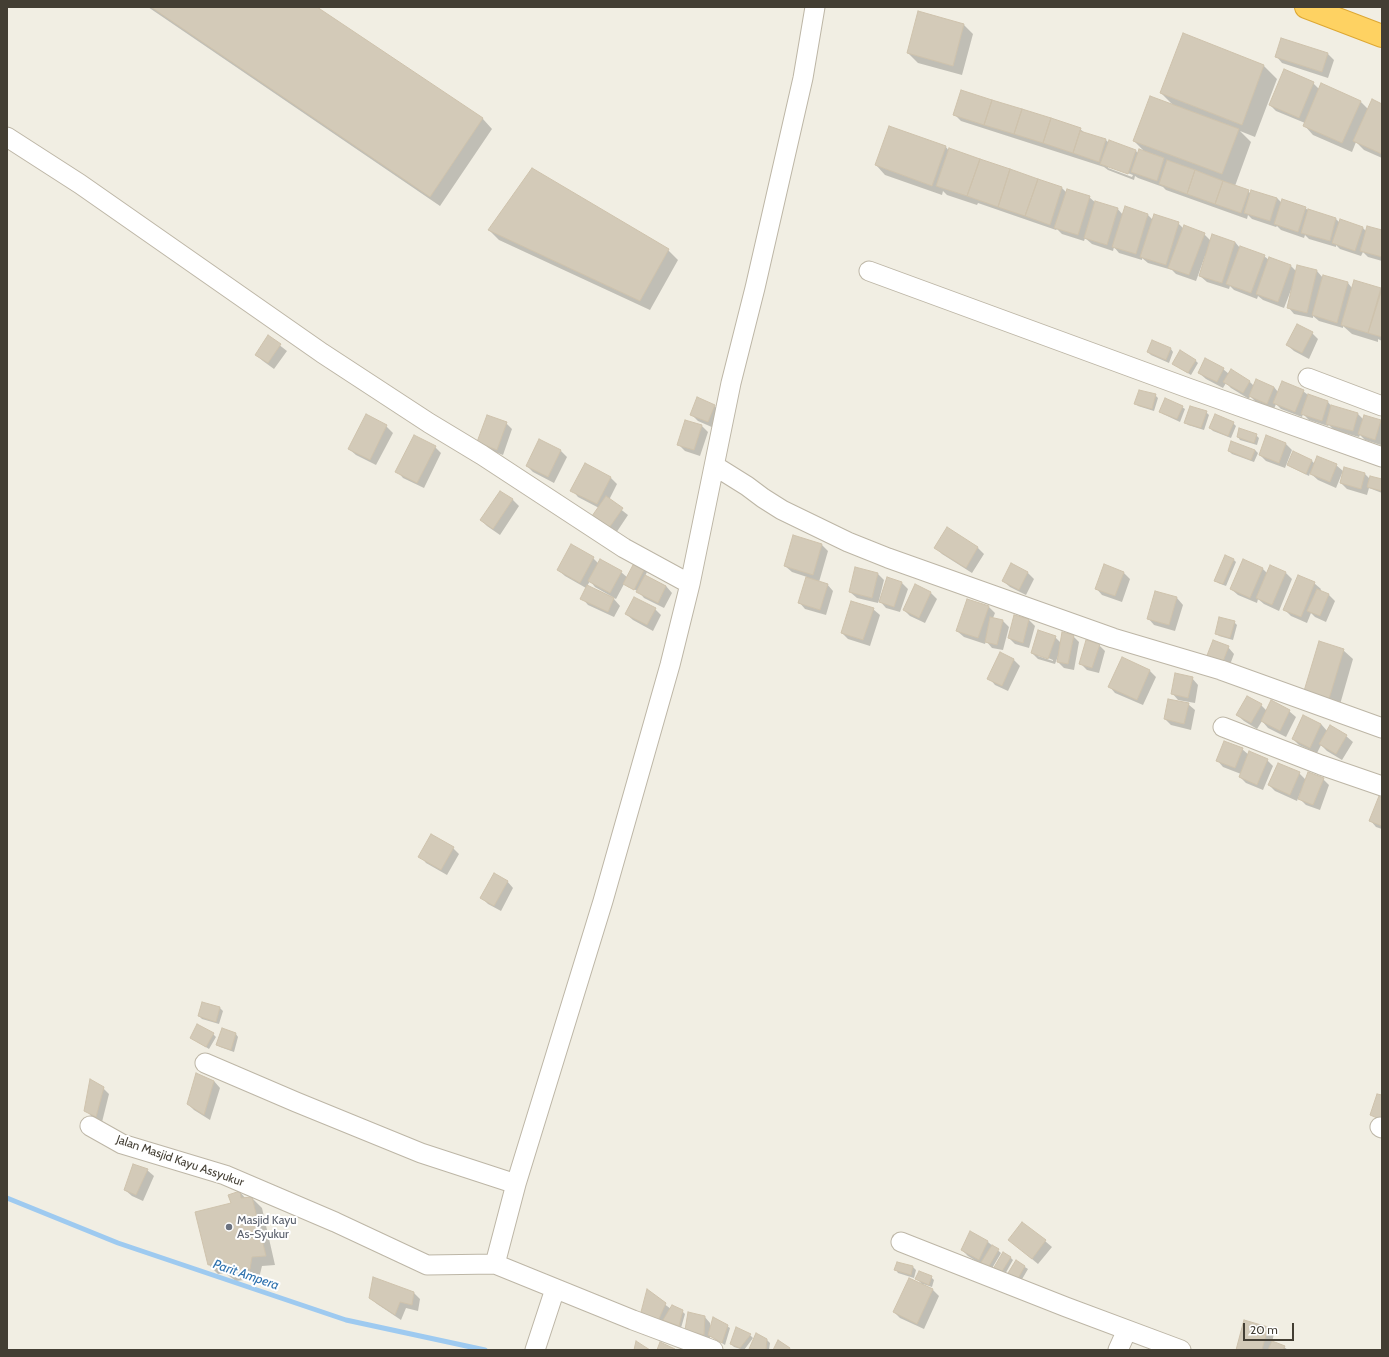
<!DOCTYPE html>
<html>
<head>
<meta charset="utf-8">
<style>
  body { margin:0 }
  #map { position:relative; width:1389px; height:1357px; overflow:hidden; background:#f1eee3; font-family:Cabin,sans-serif }
  canvas { display:block }
  .frame { position:absolute; inset:0; border:8px solid #433e33; pointer-events:none }
  .scale { position:absolute; left:1243px; top:1323px; width:51px; height:18px; box-sizing:border-box; border:2px solid #433e33; border-top:0; padding-left:5px; font-size:12px; line-height:14px; white-space:nowrap; color:#433e33; -webkit-text-stroke:3px #fff; paint-order:stroke }
</style>
</head>
<body>
<div id="map">
<canvas width="1389" height="1357"></canvas>
<div class="frame"></div>
<div class="scale">20 m</div>
</div>
<script>
const ctx = document.querySelector('canvas').getContext('2d');
ctx.lineJoin = 'round';
function fill(path, color) {
  ctx.fillStyle = color;
  ctx.fill(path, 'evenodd');
}
function poly(rows) {
  const path = new Path2D();
  for (const r of rows) {
    path.moveTo(r[0], r[1]);
    for (let i = 2; i < r.length; i += 2) path.lineTo(r[i], r[i + 1]);
  }
  return path;
}
function trace(path, color, width, dash) {
  ctx.strokeStyle = color;
  ctx.lineWidth = width;
  ctx.lineCap = dash ? 'butt' : 'round';
  ctx.setLineDash(dash || []);
  ctx.stroke(path);
}
function write(font, color, halo, rows, align = 'center') {
  ctx.font = font + ' Cabin,sans-serif';
  ctx.lineWidth = 4;
  ctx.setLineDash([]);
  ctx.textBaseline = 'middle';
  ctx.strokeStyle = halo;
  ctx.fillStyle = color;
  for (const [text, x, y, turn = 0] of rows) {
    ctx.save();
    ctx.translate(x, y);
    ctx.rotate((+turn || 0) * Math.PI / 180);
    ctx.textAlign = isNaN(turn) ? turn : align;
    if (halo) ctx.strokeText(text, 0, 0);
    ctx.fillText(text, 0, 0);
    ctx.restore();
  }
}
const shadow = poly([
  [148,7,315,7,483,119,492,129,440,206],
  [964,25,973,34,962,75,918,63,908,53],
  [1328,54,1334,60,1328,78,1282,63,1276,56],
  [1264,66,1277,79,1255,137,1240,131,1251,142,1235,186,1248,191,1251,194,1252,191,1277,198,1282,203,1305,208,1308,210,1336,219,1340,223,1341,220,1363,228,1366,231,1382,231,1382,261,1368,257,1363,252,1361,256,1340,249,1336,245,1336,247,1309,239,1305,235,1304,238,1281,230,1277,226,1276,227,1252,219,1248,215,1247,219,1166,190,1163,187,1138,178,1135,176,1134,180,1108,170,1104,167,961,121,955,115,1080,129,1085,133,1106,140,1109,143,1136,151,1138,153,1146,153,1134,141,1174,106,1161,93],
  [1108,166,1133,175,1132,177,1108,168],
  [1313,83,1319,89,1360,101,1369,110,1382,105,1382,158,1364,150,1356,142,1352,152,1313,135,1304,125,1305,123,1276,111,1270,105],
  [889,127,946,147,949,151,950,149,1062,188,1066,192,1089,197,1096,203,1117,208,1123,215,1125,208,1148,215,1153,220,1178,223,1184,229,1204,234,1211,241,1213,236,1235,242,1240,248,1264,256,1269,260,1291,266,1297,272,1317,271,1323,278,1348,283,1352,288,1380,288,1382,290,1382,341,1378,339,1378,342,1352,334,1343,326,1343,328,1319,321,1313,316,1313,318,1294,314,1288,307,1292,291,1291,290,1284,308,1263,300,1258,296,1257,299,1234,290,1230,286,1229,289,1207,282,1200,276,1206,256,1205,256,1196,281,1176,274,1172,270,1148,263,1142,258,1142,260,1119,253,1114,247,1113,251,1092,244,1085,238,1084,241,1062,234,1057,229,1056,230,978,203,977,205,947,195,943,191,942,195,885,175,876,165],
  [489,230,668,250,678,260,650,310,499,240],
  [1312,333,1318,339,1309,359,1294,351,1287,345],
  [269,337,287,351,274,369,263,361,256,355],
  [1152,341,1171,349,1173,352,1169,363,1151,355,1148,352],
  [1195,360,1198,363,1191,375,1176,366],
  [1223,369,1229,374,1249,381,1254,386,1274,387,1278,392,1303,391,1308,395,1328,402,1332,407,1358,414,1363,419,1381,421,1382,422,1381,445,1365,440,1360,435,1359,437,1334,430,1329,425,1328,426,1309,420,1303,414,1302,417,1281,409,1276,404,1274,409,1256,402,1250,396,1249,399,1231,388,1226,383,1223,388,1206,379,1199,373],
  [1155,395,1158,398,1154,411,1138,406,1136,404],
  [714,406,721,412,714,428,698,421,691,414],
  [1182,407,1185,409,1180,422,1163,414,1160,411],
  [1206,412,1209,415,1204,430,1188,425,1185,422],
  [366,416,386,426,393,433,376,465,356,455,349,449],
  [506,423,512,429,503,455,484,448,478,442],
  [1233,423,1236,426,1231,438,1213,431,1210,428],
  [702,426,708,432,700,456,685,451,679,445],
  [1256,435,1259,438,1257,445,1240,440,1238,437],
  [540,440,561,451,567,457,554,483,533,472,527,466],
  [1286,444,1292,450,1285,468,1266,461,1260,455],
  [435,447,441,453,424,488,403,478,397,471],
  [1255,450,1258,453,1254,462,1232,454,1229,451],
  [1294,452,1312,461,1315,464,1336,465,1343,471,1336,488,1318,480,1310,473,1309,476,1291,467,1288,465],
  [585,464,611,478,617,484,609,500,628,515,616,533,600,522,599,508,578,497,572,490],
  [1345,468,1365,474,1370,479,1382,480,1382,493,1369,488,1367,495,1347,489,1341,483],
  [500,492,513,500,519,506,500,535,487,526,481,520],
  [947,529,978,548,984,554,972,573,942,554,935,547],
  [794,536,822,545,828,551,819,582,827,584,833,591,826,615,805,609,799,602,807,577,792,572,785,566],
  [593,558,598,563,621,572,628,578,645,569,647,572,645,576,666,586,672,593,664,608,644,598,638,591,628,587,624,584,616,599,595,587,590,581,587,586,614,599,620,606,614,617,588,605,582,598,586,588,565,576,558,570],
  [1234,560,1236,562,1226,586,1218,583,1216,580],
  [1105,566,1124,573,1130,579,1122,602,1102,595,1096,588],
  [1271,566,1286,573,1292,579,1279,611,1264,604,1258,599,1257,603,1238,595,1231,589,1262,568,1268,574],
  [1027,572,1034,579,1026,595,1010,587,1003,581],
  [878,574,884,580,879,600,880,600,888,578,902,583,908,589,900,612,886,608,879,600,878,603,857,598,850,592],
  [1314,583,1321,589,1320,591,1329,595,1335,601,1326,622,1315,617,1311,613,1307,623,1291,616,1285,610],
  [916,585,931,593,937,599,925,623,910,616,904,610],
  [1156,592,1177,598,1183,605,1175,631,1154,625,1148,618],
  [967,600,989,607,995,613,993,618,1003,621,1009,627,1003,650,992,648,986,641,985,644,964,637,957,631],
  [655,609,661,615,653,631,633,620,626,614],
  [873,609,880,615,870,646,848,639,842,633],
  [1029,620,1035,626,1029,648,1015,644,1009,638],
  [1234,622,1237,625,1233,640,1219,636,1216,633],
  [1073,636,1079,642,1074,670,1064,668,1058,662,1059,656,1058,656,1055,664,1038,659,1032,653,1055,637,1061,643],
  [1038,654,1053,660,1053,661,1038,656],
  [1099,645,1105,651,1099,673,1087,670,1080,663],
  [1228,647,1234,654,1228,670,1213,664],
  [1343,650,1353,659,1339,708,1315,701],
  [1000,654,1014,660,1020,666,1008,691,995,685,989,678],
  [1122,658,1150,671,1156,677,1143,705,1115,693,1109,686],
  [1192,678,1198,685,1195,703,1178,700,1172,693],
  [1188,704,1195,710,1191,730,1171,725,1165,719],
  [1261,705,1267,711,1289,711,1296,717,1286,737,1268,728,1262,721,1257,729,1244,721,1237,715],
  [1303,716,1321,724,1328,732,1346,736,1353,742,1342,760,1327,751,1321,745,1317,753,1299,745,1293,739],
  [1242,749,1249,755,1267,760,1273,766,1263,790,1246,783,1240,777,1241,774,1223,767,1217,760],
  [1299,773,1306,780,1323,779,1329,785,1320,810,1306,805,1300,799,1301,794,1300,793,1297,801,1275,791,1269,785],
  [1382,799,1382,829,1376,827,1370,820],
  [453,848,459,854,447,875,426,863,420,856],
  [507,881,513,888,501,911,488,904,482,898],
  [202,1003,220,1008,223,1011,219,1024,202,1019,199,1016],
  [213,1034,216,1037,209,1049,191,1038],
  [236,1034,238,1037,234,1052,220,1047,217,1045],
  [214,1081,220,1088,210,1120,194,1110,188,1104],
  [103,1088,109,1094,102,1122,92,1117,86,1110],
  [147,1170,154,1176,143,1201,132,1196,125,1190],
  [240,1192,246,1199,252,1198,262,1208,275,1265,262,1266,259,1278,236,1281,225,1273,218,1274,209,1265,196,1213,232,1204],
  [214,1262,230,1274,229,1275,214,1264],
  [971,1233,988,1242,1001,1253,991,1270,968,1256,962,1250],
  [1009,1240,1045,1241,1052,1247,1038,1264],
  [1010,1257,1013,1260,1004,1276,997,1272],
  [1017,1262,1028,1269,1018,1286],
  [898,1263,913,1267,916,1270,914,1278,898,1273,896,1270],
  [931,1277,934,1280,932,1287,923,1284,923,1285,933,1290,939,1296,924,1329,900,1318,894,1312,922,1284,917,1279],
  [647,1291,671,1309,682,1311,685,1314,681,1328,667,1322,665,1326,648,1318,642,1312],
  [414,1293,420,1299,418,1311,406,1308,401,1320,377,1304,370,1298],
  [704,1316,710,1323,710,1329,727,1326,730,1328,725,1345,710,1336,710,1341,693,1336,687,1329],
  [737,1328,750,1335,753,1338,744,1350,734,1347,731,1344],
  [1268,1328,1274,1334,1272,1342,1284,1347,1288,1350,1237,1350],
  [767,1340,770,1343,769,1350,751,1350,750,1349]
]);
const stream = poly([
  [7,1198,118,1243,346,1320,485,1350]
]);
const building = poly([
  [151,7,317,7,483,118,430,197,151,7],
  [918,11,964,24,953,66,907,53,918,11],
  [1183,33,1264,65,1242,125,1160,93,1183,33],
  [1281,38,1328,53,1322,72,1275,57,1281,38],
  [1284,69,1314,82,1299,118,1269,105,1284,69],
  [1321,83,1361,101,1342,143,1303,126,1321,83],
  [961,90,992,100,984,125,953,115,961,90],
  [1150,96,1239,129,1222,174,1133,141,1150,96],
  [1372,99,1382,104,1382,154,1353,141,1372,99],
  [992,100,1022,109,1014,134,984,125,992,100],
  [1022,109,1051,118,1043,143,1014,134,1022,109],
  [1051,118,1081,128,1073,153,1043,143,1051,118],
  [889,126,946,146,932,186,875,165,889,126],
  [1080,131,1106,139,1099,162,1073,153,1080,131],
  [1109,140,1136,150,1128,174,1100,164,1109,140],
  [949,148,980,159,967,196,936,186,949,148],
  [1139,149,1164,158,1157,181,1131,172,1139,149],
  [980,159,1010,169,998,207,967,196,980,159],
  [1167,160,1195,170,1187,194,1159,184,1167,160],
  [532,168,669,249,640,301,488,230,532,168],
  [1010,169,1038,179,1025,216,998,207,1010,169],
  [1195,170,1223,181,1215,204,1187,194,1195,170],
  [1038,179,1062,187,1050,225,1025,216,1038,179],
  [1223,181,1249,190,1241,213,1215,204,1223,181],
  [1067,189,1090,196,1078,235,1054,228,1067,189],
  [1251,190,1277,198,1270,221,1244,213,1251,190],
  [1282,199,1306,207,1298,232,1274,224,1282,199],
  [1095,201,1118,208,1107,245,1084,238,1095,201],
  [1125,206,1148,214,1136,254,1112,247,1125,206],
  [1308,209,1336,218,1330,241,1301,233,1308,209],
  [1154,214,1179,222,1166,265,1140,257,1154,214],
  [1340,219,1363,227,1355,251,1332,243,1340,219],
  [1184,225,1205,233,1189,275,1168,268,1184,225],
  [1367,226,1382,230,1382,257,1360,251,1367,226],
  [1212,234,1235,242,1222,283,1199,276,1212,234],
  [1240,246,1265,255,1251,293,1226,284,1240,246],
  [1269,257,1291,265,1278,302,1256,294,1269,257],
  [1297,265,1317,270,1307,313,1287,308,1297,265],
  [1323,275,1348,282,1337,323,1312,315,1323,275],
  [1354,280,1381,288,1368,333,1341,325,1354,280],
  [1381,292,1382,293,1382,337,1368,333,1381,292],
  [1297,324,1313,332,1302,353,1286,345,1297,324],
  [268,335,281,344,268,363,255,355,268,335],
  [1152,340,1171,348,1166,360,1147,352,1152,340],
  [1180,350,1196,360,1188,373,1172,364,1180,350],
  [1205,358,1224,368,1217,382,1198,373,1205,358],
  [1231,369,1250,381,1243,393,1223,382,1231,369],
  [1256,379,1274,387,1267,404,1249,396,1256,379],
  [1282,381,1304,390,1295,412,1273,403,1282,381],
  [1139,390,1156,394,1152,409,1134,404,1139,390],
  [1308,394,1328,401,1322,421,1301,414,1308,394],
  [697,397,715,405,708,422,690,415,697,397],
  [1165,398,1183,406,1177,419,1159,412,1165,398],
  [1331,405,1358,413,1353,431,1326,424,1331,405],
  [1190,406,1207,411,1201,428,1184,423,1190,406],
  [366,414,387,425,370,460,348,449,366,414],
  [1215,414,1234,422,1228,436,1209,428,1215,414],
  [487,415,507,422,497,450,477,442,487,415],
  [1364,415,1381,420,1375,440,1358,434,1364,415],
  [685,420,702,425,694,450,677,445,685,420],
  [1239,428,1257,434,1254,443,1237,437,1239,428],
  [414,435,436,446,417,483,395,472,414,435],
  [1266,435,1286,443,1279,463,1259,455,1266,435],
  [539,439,561,450,548,477,526,466,539,439],
  [1231,441,1255,450,1251,460,1228,451,1231,441],
  [1293,451,1312,460,1306,474,1287,465,1293,451],
  [1317,456,1337,464,1330,482,1310,474,1317,456],
  [585,463,611,477,597,504,570,491,585,463],
  [1344,467,1365,473,1361,489,1340,483,1344,467],
  [1370,476,1382,479,1382,491,1367,487,1370,476],
  [500,491,513,499,493,529,480,520,500,491],
  [606,496,623,508,609,528,592,516,606,496],
  [947,527,978,547,966,568,934,548,947,527],
  [793,535,822,544,813,575,784,566,793,535],
  [571,544,594,557,580,583,557,570,571,544],
  [1225,555,1234,559,1223,584,1214,581,1225,555],
  [600,559,622,571,610,593,588,581,600,559],
  [1243,559,1263,568,1250,598,1230,589,1243,559],
  [634,563,645,568,634,590,623,584,634,563],
  [1011,563,1028,572,1019,590,1002,581,1011,563],
  [1104,564,1124,572,1115,596,1095,589,1104,564],
  [1270,565,1286,572,1272,605,1256,598,1270,565],
  [855,567,878,573,872,598,849,592,855,567],
  [645,575,666,586,658,603,636,592,645,575],
  [1298,575,1315,582,1301,617,1283,610,1298,575],
  [806,577,828,584,820,610,798,603,806,577],
  [887,577,902,582,894,607,879,602,887,577],
  [915,584,931,592,919,618,903,610,915,584],
  [587,585,614,598,608,612,580,599,587,585],
  [1317,589,1329,594,1320,616,1307,611,1317,589],
  [1155,591,1177,597,1169,625,1147,619,1155,591],
  [634,597,656,608,647,625,625,614,634,597],
  [967,599,989,606,978,638,956,631,967,599],
  [851,601,874,608,863,640,841,633,851,601],
  [1014,615,1029,619,1023,643,1008,638,1014,615],
  [990,617,1003,620,997,645,985,642,990,617],
  [1219,617,1235,621,1230,638,1215,634,1219,617],
  [1038,630,1056,636,1048,659,1031,653,1038,630],
  [1062,632,1074,635,1068,664,1057,662,1062,632],
  [1086,640,1100,644,1092,668,1079,664,1086,640],
  [1213,640,1229,646,1222,664,1206,658,1213,640],
  [1319,641,1344,649,1329,699,1304,691,1319,641],
  [1000,652,1014,659,1002,686,987,679,1000,652],
  [1122,657,1150,670,1137,700,1108,687,1122,657],
  [1175,673,1193,677,1188,698,1171,694,1175,673],
  [1247,696,1262,704,1251,723,1236,715,1247,696],
  [1168,699,1189,703,1184,724,1164,719,1168,699],
  [1271,700,1290,710,1280,731,1261,721,1271,700],
  [1303,715,1321,724,1310,748,1292,739,1303,715],
  [1330,725,1347,735,1336,754,1319,744,1330,725],
  [1224,741,1243,748,1235,768,1216,761,1224,741],
  [1249,751,1268,759,1257,785,1239,777,1249,751],
  [1278,763,1300,772,1290,795,1268,785,1278,763],
  [1308,772,1324,778,1313,805,1298,799,1308,772],
  [1379,796,1382,798,1382,826,1369,821,1379,796],
  [431,834,454,847,441,870,418,857,431,834],
  [494,873,508,881,494,906,480,898,494,873],
  [202,1002,220,1007,216,1022,198,1016,202,1002],
  [197,1024,214,1033,206,1047,190,1038,197,1024],
  [222,1028,236,1033,231,1050,216,1045,222,1028],
  [196,1073,214,1081,204,1115,187,1104,196,1073],
  [90,1079,104,1087,96,1117,84,1111,90,1079],
  [1377,1094,1382,1095,1382,1120,1370,1115,1377,1094],
  [133,1164,148,1169,136,1195,124,1190,133,1164],
  [240,1191,241,1198,252,1197,266,1256,252,1257,250,1269,226,1272,214,1263,208,1265,195,1212,231,1203,228,1195,240,1191],
  [1022,1222,1046,1240,1032,1259,1008,1240,1022,1222],
  [970,1231,988,1241,979,1260,961,1250,970,1231],
  [992,1245,999,1249,988,1268,980,1264,992,1245],
  [1003,1252,1011,1257,1001,1273,993,1269,1003,1252],
  [1016,1260,1025,1266,1015,1284,1005,1278,1016,1260],
  [897,1262,913,1266,911,1275,894,1270,897,1262],
  [919,1271,932,1276,929,1285,915,1279,919,1271],
  [373,1277,414,1292,412,1305,400,1302,395,1315,369,1298,373,1277],
  [909,1278,933,1289,917,1324,893,1312,909,1278],
  [647,1289,666,1303,658,1321,641,1312,647,1289],
  [672,1305,683,1310,679,1326,663,1320,672,1305],
  [688,1312,705,1316,704,1335,685,1330,688,1312],
  [713,1317,728,1325,722,1343,708,1335,713,1317],
  [1244,1320,1268,1327,1262,1350,1236,1350,1244,1320],
  [736,1327,751,1334,740,1348,730,1344,736,1327],
  [756,1333,767,1339,766,1350,749,1349,756,1333],
  [778,1340,790,1348,789,1350,773,1350,778,1340],
  [636,1341,650,1350,634,1350,636,1341],
  [1272,1341,1285,1346,1283,1350,1268,1350,1272,1341],
  [660,1342,675,1349,674,1350,657,1350,660,1342]
]);
const minor = poly([
  [7,137,80,184,322,353,429,423,482,455,624,548,690,584,731,383,755,288,803,78,815,7],
  [869,271,1188,388,1382,457],
  [1308,378,1382,406],
  [715,466,747,486,763,498,782,510,848,542,888,558,1113,638,1221,670,1382,728],
  [690,584,670,665,603,901,516,1184,495,1264,633,1320,713,1350],
  [1223,727,1321,765,1382,786],
  [205,1063,296,1102,421,1153,516,1184],
  [90,1126,122,1144,225,1175,335,1222,427,1265,495,1264],
  [1380,1127,1382,1128],
  [901,1242,1066,1307,1181,1350],
  [535,1350,555,1289],
  [1118,1350,1127,1330]
]);
const highway = poly([
  [1306,7,1382,36]
]);
const markers = [
  [229,1227,4,"#6b7280"]
];
const streetNames = [
  ["Jalan Masjid Kayu Assyukur",180,1161,19]
];
const worshipNames = [
  ["Masjid Kayu",237,1220],
  ["As-Syukur",237,1234]
];
const waterNames = [
  ["Parit Ampera",246,1275,19]
];
fill(shadow, '#0003');
trace(stream, '#9ecaf0', 5);
fill(building, '#d3cab8');
trace(building, '#cec2ac', 1);
trace(minor, '#bdb6a6', 21);
trace(highway, '#dda732', 24);
trace(minor, '#fff', 19);
trace(highway, '#fed262', 22);
for (const [x, y, r, color] of markers) {
  const dot = new Path2D();
  dot.arc(x, y, r, 0, 2 * Math.PI);
  ctx.fillStyle = color;
  ctx.fill(dot);
  trace(dot, '#fff', 1.5);
}
write('12px', '#433e33', '#fff', streetNames);
write('12px', '#5b616d', '#fff', worshipNames, 'left');
write('italic 13px', '#2d71ae', '#fff', waterNames);
</script>
</body>
</html>
